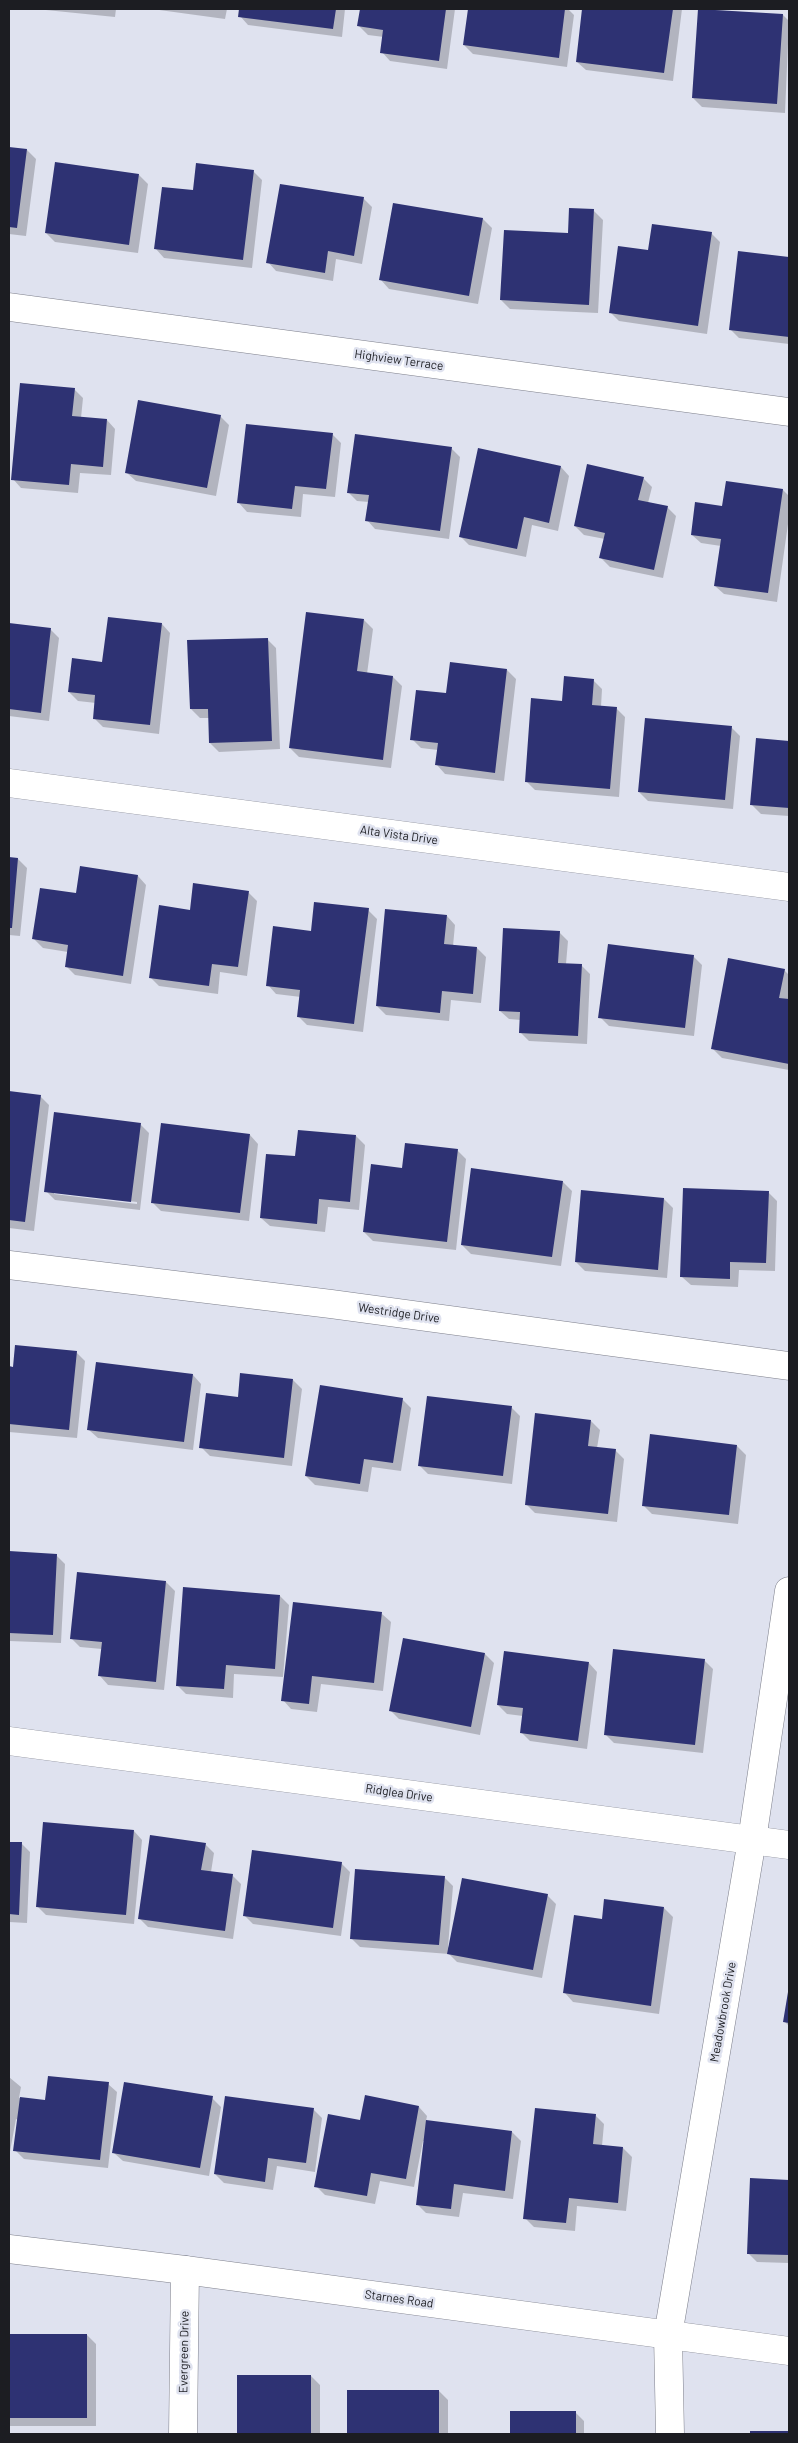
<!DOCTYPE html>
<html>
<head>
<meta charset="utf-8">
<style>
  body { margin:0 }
  #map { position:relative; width:798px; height:2443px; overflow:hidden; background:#dfe2ef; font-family:Barlow,sans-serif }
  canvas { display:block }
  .frame { position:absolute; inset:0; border:10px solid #1c1d22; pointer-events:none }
</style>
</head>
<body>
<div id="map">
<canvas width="798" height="2443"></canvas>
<div class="frame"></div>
</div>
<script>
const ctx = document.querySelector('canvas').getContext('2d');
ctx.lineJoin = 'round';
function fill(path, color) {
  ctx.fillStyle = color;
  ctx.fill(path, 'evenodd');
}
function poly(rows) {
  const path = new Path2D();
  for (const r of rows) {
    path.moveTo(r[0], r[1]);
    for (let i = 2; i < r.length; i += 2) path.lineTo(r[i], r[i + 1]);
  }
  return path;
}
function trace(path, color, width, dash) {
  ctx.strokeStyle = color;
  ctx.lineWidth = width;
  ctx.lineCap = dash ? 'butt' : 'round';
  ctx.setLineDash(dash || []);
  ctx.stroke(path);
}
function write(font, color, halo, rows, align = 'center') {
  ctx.font = font + ' Barlow,sans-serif';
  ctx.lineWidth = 5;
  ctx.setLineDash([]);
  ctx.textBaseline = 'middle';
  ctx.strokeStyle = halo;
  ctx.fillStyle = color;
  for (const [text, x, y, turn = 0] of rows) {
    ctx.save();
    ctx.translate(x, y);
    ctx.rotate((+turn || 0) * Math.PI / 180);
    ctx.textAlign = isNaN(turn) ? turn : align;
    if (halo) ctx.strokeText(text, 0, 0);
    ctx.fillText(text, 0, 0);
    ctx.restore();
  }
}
const shadow = poly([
  [36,9,116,9,115,17],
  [152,9,227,9,225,19],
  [241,9,345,9,342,37,248,25,240,16],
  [361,9,455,9,447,69,390,61,382,52,384,37,368,35,359,26],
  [469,9,568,9,574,15,567,67,473,54,464,45],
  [584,9,682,9,673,81,586,70,577,62],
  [699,9,783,15,789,21,785,113,702,107,693,98],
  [9,148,27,150,36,159,26,236,9,234],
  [253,171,262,180,252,268,164,258,156,249,194,192],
  [139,175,148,184,138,253,55,242,46,233],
  [363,198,372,207,362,264,336,259,333,281,276,271,268,262],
  [394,204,483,219,492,228,478,304,389,289,381,280],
  [594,211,603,220,598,313,510,309,501,300],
  [711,233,720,242,707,334,619,321,610,312,649,251],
  [739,252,789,258,789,344,739,338,730,329],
  [74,389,83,398,81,418,107,420,115,429,111,475,80,473,78,493,21,488,13,479],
  [220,416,229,425,216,496,136,481,127,473],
  [332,434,341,443,335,497,303,494,301,517,247,512,239,503],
  [451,448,460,457,449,539,375,529,367,520,369,502,357,501,348,492],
  [561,467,569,476,558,531,532,525,526,557,469,545,460,536],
  [643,478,652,487,648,503,667,507,676,516,663,578,610,567,601,558,605,539,584,535,575,526],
  [727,482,783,490,789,496,789,517,777,602,724,594,715,586,721,546,701,543,692,535,723,507],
  [364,620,373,629,367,674,393,677,402,686,391,768,299,757,290,748],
  [9,624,51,630,59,638,49,721,9,716],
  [162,624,170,633,159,734,103,727,94,718,96,703,78,701,69,692,103,663],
  [267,639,276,648,280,749,219,752,210,743,210,718,200,718,191,709],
  [507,670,516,679,504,781,445,774,437,765,438,750,421,748,412,739],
  [593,680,602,689,601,707,616,708,625,717,619,797,535,790,526,781,563,702],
  [731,727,740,736,733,809,648,801,639,792],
  [757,740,789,742,789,816,761,814,752,805],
  [9,858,18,859,27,868,20,936,9,935],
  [138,876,146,885,131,984,75,975,66,966,68,952,43,948,34,939,77,895],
  [248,892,257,901,247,976,220,972,218,994,159,986,150,977,191,911],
  [368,910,377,919,363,1032,307,1025,298,1016,301,997,276,994,268,985,312,932],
  [447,916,455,925,453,946,477,948,486,957,481,1003,451,1000,449,1021,386,1015,377,1006],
  [559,932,568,941,566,964,581,965,590,974,587,1044,529,1041,520,1032,521,1020,509,1019,500,1011],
  [693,956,702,965,694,1036,609,1026,600,1017],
  [784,970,789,975,789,1070,722,1058,713,1049],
  [9,1092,40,1096,49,1105,34,1231,9,1228],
  [140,1124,149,1133,140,1210,55,1200,46,1191],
  [54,1192,137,1202,137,1204,54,1194],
  [250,1135,258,1144,249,1221,161,1211,152,1202],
  [356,1136,365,1145,359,1210,328,1207,325,1232,270,1226,261,1218,296,1157],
  [457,1150,466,1159,456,1250,373,1241,364,1232,403,1169],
  [563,1182,572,1191,561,1266,471,1254,462,1245],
  [768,1192,777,1201,775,1271,739,1270,738,1287,691,1285,682,1277],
  [664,1199,673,1208,667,1278,585,1271,576,1262],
  [76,1352,85,1361,77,1438,9,1432,9,1368],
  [193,1375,201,1384,193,1450,98,1438,89,1430],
  [293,1380,302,1389,292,1466,210,1456,201,1447],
  [402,1399,411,1408,401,1471,372,1467,368,1492,315,1485,306,1476],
  [511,1407,520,1416,512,1484,428,1474,419,1465],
  [591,1421,600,1430,597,1448,615,1450,624,1459,617,1522,535,1513,526,1504],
  [737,1446,746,1455,738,1524,652,1514,643,1505],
  [9,1553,56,1555,65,1564,61,1643,9,1641],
  [166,1582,175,1591,164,1690,108,1685,100,1676,102,1649,80,1647,71,1638],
  [280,1596,289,1605,283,1677,234,1674,233,1698,186,1694,177,1685],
  [382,1614,391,1622,383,1691,321,1684,317,1712,291,1709,283,1700],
  [404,1639,485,1654,494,1663,480,1735,399,1719,390,1710],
  [704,1660,713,1669,703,1753,614,1743,605,1734],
  [589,1663,597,1672,587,1749,530,1741,521,1732,523,1716,507,1714,498,1705],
  [134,1831,142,1840,134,1924,46,1915,37,1906],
  [9,1843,21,1843,30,1852,27,1923,9,1922],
  [205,1844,214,1853,211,1872,232,1875,241,1884,233,1939,148,1927,139,1918],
  [341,1863,350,1872,341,1936,253,1924,244,1915],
  [444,1877,453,1886,448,1947,547,1895,556,1904,542,1978,457,1962,449,1954,360,1947,351,1938],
  [664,1908,673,1917,659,2014,573,2002,565,1993,603,1920],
  [789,1993,789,2026,785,2022],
  [9,2077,21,2087,19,2098,47,2102,108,2084,117,2092,108,2168,24,2159,15,2150,18,2120,16,2119,9,2157],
  [212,2098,221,2107,209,2176,123,2161,114,2153],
  [419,2107,427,2116,426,2121,512,2132,521,2141,513,2199,463,2193,459,2217,426,2213,417,2204,425,2141,423,2141,414,2187,380,2181,375,2204,325,2195,316,2186,361,2121],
  [313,2109,322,2118,315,2172,277,2166,273,2190,224,2183,215,2174],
  [595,2115,604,2124,602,2146,623,2148,632,2157,626,2211,577,2206,575,2231,534,2227,525,2218],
  [752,2179,789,2181,789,2263,757,2262,748,2253],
  [9,2335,87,2335,96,2344,96,2426,9,2426],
  [238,2376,311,2376,320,2385,320,2434,238,2434],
  [348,2391,439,2391,448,2400,448,2434,348,2434],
  [512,2412,575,2412,584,2421,584,2434,512,2434]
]);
const building = poly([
  [239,9,336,9,333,29,238,17],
  [360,9,446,9,439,61,380,53,383,30,357,26],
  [468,9,565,9,559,58,463,45],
  [582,9,673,9,664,73,576,62],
  [698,9,783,14,777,104,692,98],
  [9,147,27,149,17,228,9,227],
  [55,162,139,174,129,245,45,233],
  [196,163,254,170,243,260,154,249,162,187,193,190],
  [280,184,364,197,354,256,328,251,325,273,266,263],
  [393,203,483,218,469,296,379,280],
  [569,208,594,209,589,305,500,300,504,230,568,233],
  [652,224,712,232,698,326,609,313,618,246,648,250],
  [738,251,789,257,789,337,729,330],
  [20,383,75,388,72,416,107,419,103,467,71,464,69,485,11,480],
  [138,400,221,415,207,488,125,473],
  [246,424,333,433,326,489,295,486,292,509,237,503],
  [355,434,452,447,440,531,365,521,369,495,347,493],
  [478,448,561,466,549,523,524,517,517,549,459,537],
  [587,464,644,477,638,500,668,506,654,570,599,558,605,533,574,526],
  [726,481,783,489,768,593,714,586,721,539,691,535,695,502,722,506],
  [306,612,364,619,357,671,393,676,383,760,289,748],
  [108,617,162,623,150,725,93,719,95,695,68,692,72,658,102,662],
  [9,623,51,628,41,713,9,709],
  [268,638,272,741,209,743,208,709,190,709,187,640],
  [450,662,507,669,495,773,435,765,438,743,410,740,416,690,446,693],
  [564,676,594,679,592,705,617,707,610,789,525,782,531,698,562,701],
  [645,718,732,726,725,800,638,792],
  [756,738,789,741,789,808,750,805],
  [9,857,18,858,12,928,9,928],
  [80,866,138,875,123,976,65,967,68,945,32,939,40,888,76,893],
  [193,883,249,891,238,967,212,964,209,986,149,978,159,905,190,910],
  [314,902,369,908,354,1024,297,1017,300,990,266,986,273,926,311,931],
  [385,909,447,915,444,944,477,947,473,994,442,991,440,1013,376,1006],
  [503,928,560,931,558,963,582,964,578,1036,519,1033,520,1012,499,1011],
  [608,944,694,955,685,1028,598,1018],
  [728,958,785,969,779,998,789,999,789,1064,711,1049],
  [9,1091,41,1095,25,1222,9,1220],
  [54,1112,141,1123,131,1202,44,1192],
  [161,1123,250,1134,240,1213,151,1203],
  [298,1130,356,1135,350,1202,319,1199,317,1224,260,1218,266,1154,295,1156],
  [405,1143,458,1149,447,1242,363,1232,371,1164,402,1168],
  [471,1168,563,1181,552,1257,461,1245],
  [683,1188,769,1191,766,1263,730,1262,730,1279,680,1277],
  [581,1190,664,1198,658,1270,575,1262],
  [15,1345,77,1351,69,1430,9,1424,9,1366,13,1367],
  [96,1362,193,1374,184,1442,87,1430],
  [240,1373,293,1379,284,1458,199,1448,206,1393,238,1397],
  [320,1385,403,1398,393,1463,364,1459,360,1484,305,1476],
  [427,1396,512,1406,503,1476,418,1466],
  [535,1413,591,1420,588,1446,616,1449,608,1514,525,1505],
  [650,1434,737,1445,729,1515,642,1506],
  [9,1551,57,1554,53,1635,9,1633],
  [77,1572,166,1581,156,1682,98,1676,102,1642,70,1639],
  [183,1587,280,1595,275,1669,226,1665,224,1689,176,1686],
  [293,1602,382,1612,374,1683,312,1676,309,1704,281,1701],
  [403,1638,485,1653,471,1727,389,1711],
  [613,1649,705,1659,695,1745,604,1735],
  [504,1651,589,1662,578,1741,520,1733,523,1708,497,1705],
  [43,1822,134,1830,126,1915,36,1907],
  [150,1835,206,1843,201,1870,233,1874,225,1931,138,1919],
  [9,1842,22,1842,19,1915,9,1914],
  [252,1850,342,1862,333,1928,243,1916],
  [355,1869,445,1876,439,1945,350,1939],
  [462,1878,548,1894,533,1970,447,1954],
  [604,1899,664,1907,651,2006,563,1993,574,1915,602,1919],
  [788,1992,789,1992,789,2023,783,2022],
  [48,2076,109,2082,100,2160,13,2151,20,2097,45,2100],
  [124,2082,213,2096,200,2168,112,2153],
  [365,2095,419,2106,406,2179,371,2173,367,2196,314,2187,328,2114,360,2120],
  [225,2096,314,2108,306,2163,268,2158,265,2182,214,2174],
  [535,2108,596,2114,593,2144,623,2147,618,2203,569,2198,566,2223,523,2219],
  [426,2120,512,2131,505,2191,454,2184,451,2209,416,2205],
  [750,2178,789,2180,789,2255,747,2254],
  [9,2334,87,2334,87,2418,9,2418],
  [237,2375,311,2375,311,2434,237,2434],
  [347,2390,439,2390,439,2434,347,2434],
  [510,2411,576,2411,576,2434,510,2434],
  [750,2431,789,2431,789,2434,750,2434]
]);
const minor = poly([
  [9,307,789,412],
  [9,783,789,887],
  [9,1265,331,1304,789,1366],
  [9,1741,789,1845],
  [183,2434,185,2270]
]);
const tertiary = poly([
  [670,2434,668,2335,752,1840,789,1591]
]);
const secondary = poly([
  [9,2249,185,2270,789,2351]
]);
const streetNames = [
  ["Highview Terrace",399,360,8],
  ["Alta Vista Drive",399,835,8],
  ["Westridge Drive",399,1313,8],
  ["Ridglea Drive",399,1793,8],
  ["Meadowbrook Drive",723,2012,-80],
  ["Starnes Road",399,2299,8],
  ["Evergreen Drive",184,2352,-89]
];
fill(shadow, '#0003');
fill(building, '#2e3273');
trace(minor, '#7d7f8b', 29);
trace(tertiary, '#7d7f8b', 29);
trace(secondary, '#7d7f8b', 29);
trace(minor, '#fff', 28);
trace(tertiary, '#fff', 28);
trace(secondary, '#fff', 28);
write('12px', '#1c1d22', '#dfe2ef', streetNames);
</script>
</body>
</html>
